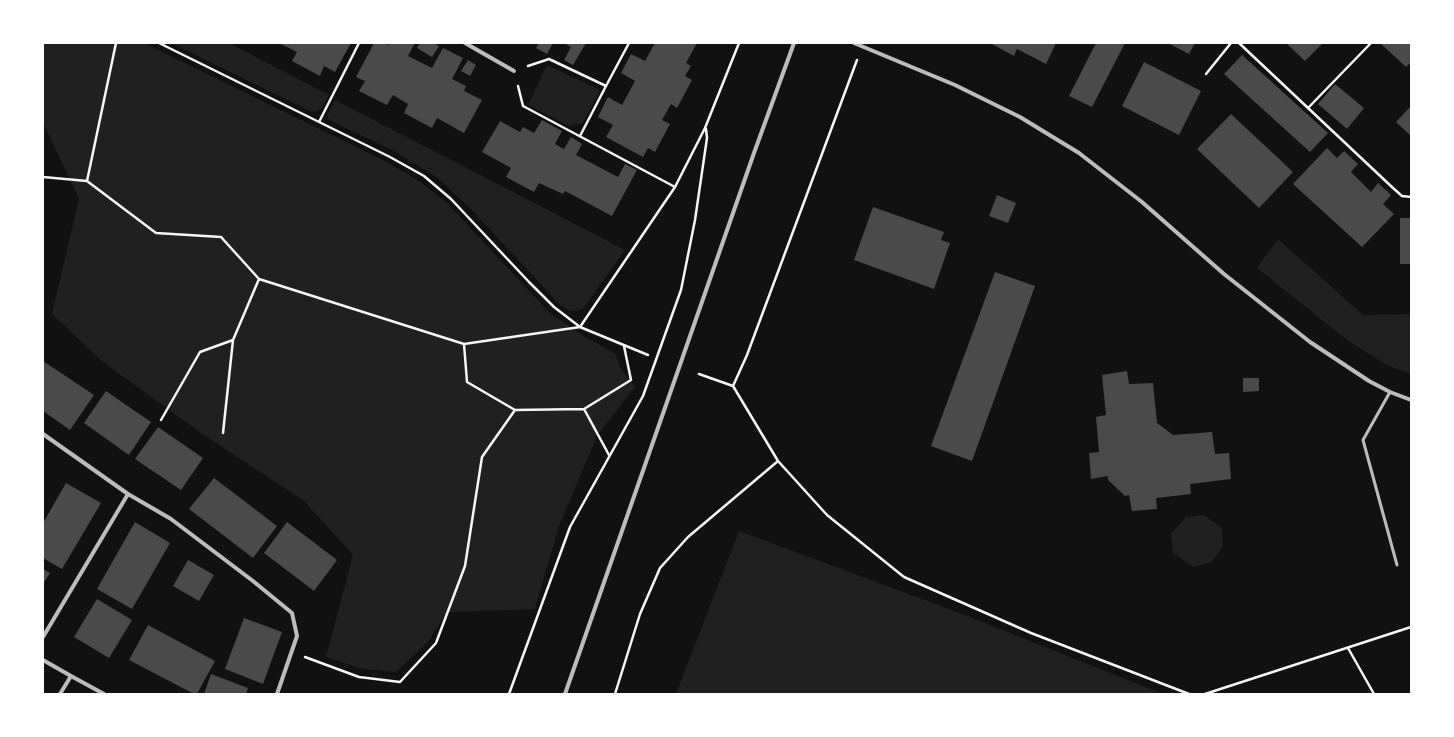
<!DOCTYPE html>
<html>
<head>
<meta charset="utf-8">
<style>
  body { margin:0 }
  #map { position:relative; width:1454px; height:737px; overflow:hidden; background:#111; font-family:Montserrat,sans-serif }
  canvas { display:block }
  .frame { position:absolute; inset:0; border:44px solid #fff; pointer-events:none }
</style>
</head>
<body>
<div id="map">
<canvas width="1454" height="737"></canvas>
<div class="frame"></div>
</div>
<script>
const ctx = document.querySelector('canvas').getContext('2d');
ctx.lineJoin = 'round';
function fill(path, color) {
  ctx.fillStyle = color;
  ctx.fill(path, 'evenodd');
}
function poly(rows) {
  const path = new Path2D();
  for (const r of rows) {
    path.moveTo(r[0], r[1]);
    for (let i = 2; i < r.length; i += 2) path.lineTo(r[i], r[i + 1]);
  }
  return path;
}
function trace(path, color, width, dash) {
  ctx.strokeStyle = color;
  ctx.lineWidth = width;
  ctx.lineCap = dash ? 'butt' : 'round';
  ctx.setLineDash(dash || []);
  ctx.stroke(path);
}
const green = poly([
  [43,43,144,43,387,162,419,181,446,202,550,313,585,337,616,354,619,366,635,387,598,434,559,526,535,609,447,612,428,642,396,672,362,669,326,657,353,555,304,501,201,433,103,362,52,314,79,199,43,123],
  [171,43,229,43,329,95,322,107,318,111,312,112],
  [547,65,600,90,583,123,569,126,528,105],
  [335,100,573,223,625,250,583,309,576,311,571,311,560,305,473,211,438,178,392,150,329,120,327,115],
  [1278,239,1363,315,1411,314,1411,374,1387,365,1347,340,1257,268],
  [1204,515,1222,528,1223,547,1211,562,1194,567,1173,553,1171,534,1186,517],
  [739,531,965,615,1163,694,676,694]
]);
const building = poly([
  [279,43,351,43,335,72,324,66,320,76,292,61,297,52],
  [374,43,384,43,388,45,390,43,415,43,408,56,432,68,443,48,463,58,452,79,466,86,464,91,482,100,464,133,437,118,432,128,404,113,408,104,393,95,387,105,359,91,365,81,356,77],
  [420,43,434,43,439,46,432,57,417,48],
  [539,43,553,43,547,54,536,48],
  [564,43,586,43,573,65,564,60,571,47],
  [655,43,697,43,686,63,691,66,685,76,692,80,677,108,671,104,662,120,670,124,655,152,648,148,643,157,606,137,613,125,598,117,608,97,622,105,635,81,621,73,631,54,645,61],
  [990,43,1056,43,1046,64,1017,49,1014,56],
  [1096,43,1125,43,1092,107,1069,96],
  [1168,43,1195,43,1189,54],
  [1288,43,1323,43,1305,61,1287,44],
  [1380,43,1411,43,1411,62,1406,67],
  [1242,55,1328,133,1310,152,1224,74],
  [468,60,476,65,470,76,461,71],
  [1144,62,1201,91,1179,135,1122,106],
  [1335,84,1364,108,1347,129,1318,104],
  [1411,106,1411,136,1396,122],
  [1231,114,1293,172,1259,208,1197,149],
  [542,120,562,131,555,144,564,149,571,137,582,144,576,155,618,177,625,164,637,170,612,216,565,191,563,194,539,183,534,192,506,177,511,168,482,152,500,121,520,132,523,127,534,133],
  [1327,148,1337,158,1344,151,1358,164,1351,172,1371,192,1378,183,1391,195,1383,204,1394,214,1362,247,1293,184],
  [997,195,1016,203,1008,223,989,216],
  [873,207,944,232,941,240,950,243,934,289,854,260],
  [1400,218,1411,218,1411,264,1400,264],
  [995,272,1035,286,972,461,931,446],
  [43,361,94,395,70,430,43,411],
  [1127,371,1129,384,1153,383,1157,423,1173,435,1212,432,1215,454,1229,453,1231,479,1190,484,1191,494,1156,498,1157,509,1132,511,1129,495,1125,496,1108,480,1108,476,1091,479,1089,453,1099,452,1096,417,1106,415,1102,375],
  [1243,378,1259,378,1259,391,1243,392],
  [106,391,151,422,129,455,84,423],
  [158,427,203,458,181,490,135,459],
  [214,478,277,526,253,558,189,509],
  [66,483,101,503,62,569,43,558,43,523],
  [135,522,170,543,132,609,97,589],
  [287,522,337,560,314,591,264,553],
  [188,560,214,575,199,601,173,586],
  [43,569,50,573,43,584],
  [97,599,132,620,109,658,74,637],
  [244,618,282,632,263,684,225,669],
  [148,625,215,661,197,694,194,694,129,660],
  [211,674,248,688,246,694,204,694]
]);
const path = poly([
  [159,43,390,157,424,176,451,199,529,282,554,307,580,327,648,355],
  [1239,43,1393,188,1402,196,1411,197],
  [528,66,549,59,606,86,629,43],
  [1206,74,1231,43],
  [518,86,523,106,675,187],
  [1308,108,1371,43],
  [319,122,359,43],
  [580,136,606,86],
  [43,177,87,181,116,43],
  [87,181,156,233,221,237,259,279,233,340,200,352,161,420],
  [259,279,464,344,580,327,675,187,705,128,739,43],
  [464,344,467,382,515,410,584,409,631,380,624,346],
  [699,374,733,386,778,461,827,515,904,577,1031,633,1189,694],
  [733,386,747,355,857,60],
  [584,409,609,455],
  [223,433,233,340],
  [1348,648,1374,694],
  [305,657,359,677,400,682,436,643,465,566,482,457,515,410],
  [509,694,570,527,643,396,681,290,695,220,707,138,706,129],
  [615,694,640,614,660,568,688,537,778,461],
  [1205,694,1411,627]
]);
const service = poly([
  [1390,392,1363,440,1397,565]
]);
const minor = poly([
  [465,43,514,71],
  [854,43,955,85,1020,117,1079,153,1142,202,1224,274,1310,342,1369,381,1390,392,1411,400],
  [43,434,128,494,43,637],
  [128,494,171,519,253,581,292,613,297,636,277,694],
  [43,660,71,676,104,694],
  [60,694,71,676],
  [565,694,754,153,794,43]
]);
fill(green, '#202020');
fill(building, '#4a4a4a');
trace(path, '#f5f5f5', 2.5);
trace(service, '#bcbcbc', 3);
trace(minor, '#bcbcbc', 4);
</script>
</body>
</html>
